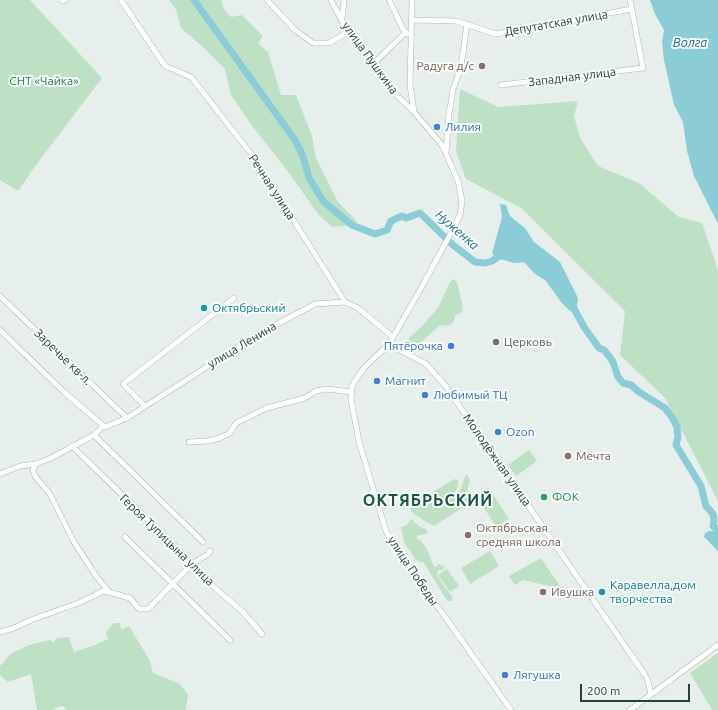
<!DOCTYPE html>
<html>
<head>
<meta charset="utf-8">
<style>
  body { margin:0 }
  #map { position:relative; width:718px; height:710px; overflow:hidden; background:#e6efeb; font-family:Ubuntu,sans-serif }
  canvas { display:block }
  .scale { position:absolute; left:580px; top:684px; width:110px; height:18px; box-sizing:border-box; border:2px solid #234339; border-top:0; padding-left:5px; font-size:12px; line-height:14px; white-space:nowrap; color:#234339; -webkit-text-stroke:3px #f7fbf9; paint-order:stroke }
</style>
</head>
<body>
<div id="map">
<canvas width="718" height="710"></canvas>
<div class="scale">200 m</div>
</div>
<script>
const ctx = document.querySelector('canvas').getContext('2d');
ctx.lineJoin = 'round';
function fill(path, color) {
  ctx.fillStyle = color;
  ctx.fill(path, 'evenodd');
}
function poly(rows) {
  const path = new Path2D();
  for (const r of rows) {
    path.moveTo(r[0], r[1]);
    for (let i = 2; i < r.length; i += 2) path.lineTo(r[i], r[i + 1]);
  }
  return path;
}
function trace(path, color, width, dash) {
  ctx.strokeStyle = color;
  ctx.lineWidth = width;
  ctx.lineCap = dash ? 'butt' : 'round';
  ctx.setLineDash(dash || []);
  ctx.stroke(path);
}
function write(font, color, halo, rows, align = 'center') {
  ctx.font = font + ' Ubuntu,sans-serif';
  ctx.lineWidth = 4;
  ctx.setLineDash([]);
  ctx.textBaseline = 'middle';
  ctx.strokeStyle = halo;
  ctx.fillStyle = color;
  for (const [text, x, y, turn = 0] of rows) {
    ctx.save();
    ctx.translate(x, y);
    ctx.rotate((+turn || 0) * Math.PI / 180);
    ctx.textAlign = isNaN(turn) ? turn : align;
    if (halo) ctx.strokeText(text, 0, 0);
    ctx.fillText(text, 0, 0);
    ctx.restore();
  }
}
const green = poly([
  [0,0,30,0,102,78,36,165,18,191,0,180],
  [169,0,222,0,223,8,231,17,242,15,263,36,258,43,268,52,281,95,296,95,312,136,316,158,338,202,355,219,357,225,332,227,319,215,283,165,252,126,231,95,225,69,203,47,181,28,176,9],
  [460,89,498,107,578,101,574,116,580,138,598,166,639,183,679,217,702,223,718,270,718,501,665,398,620,355,625,311,521,208,466,179,456,151],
  [454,279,457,282,459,290,463,309,462,312,455,316,454,322,450,325,439,326,418,345,407,346,407,344,409,338,420,328,438,308,450,282],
  [529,450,537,461,516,476,508,465],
  [466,474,470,480,467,489,470,502,462,508,434,526,426,522,413,513,409,506,455,479,458,480,458,485,454,495,455,496,459,494],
  [488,487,509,519,496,527,476,495],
  [411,519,420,527,425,528,428,532,423,535,418,535,416,538,421,541,427,549,433,565,435,567,439,564,445,567,443,570,438,570,437,575,446,589,452,596,453,601,449,601,446,599,424,563,416,560,404,542,401,527,407,525],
  [490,551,499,566,470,584,461,568],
  [541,558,562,589,523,580,515,585,509,576],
  [447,569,459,586,450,592,438,575],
  [114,623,120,623,121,630,129,626,150,661,153,673,180,684,188,695,186,710,67,710,62,706,51,710,37,710,31,674,8,682,0,675,0,666,10,654,29,645,50,640,53,643,57,638,69,637,74,652,95,645,108,639,106,632],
  [718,653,718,710,712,710,690,673]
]);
const water = poly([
  [650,0,718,0,718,224,694,176,687,151,683,122,674,105,664,60,662,42,664,30,655,14],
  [500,204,506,205,510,216,525,228,534,242,560,262,578,298,576,312,570,311,561,302,546,281,534,273,524,262,514,263,497,258,492,253,502,217],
  [709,531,718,531,718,551,704,537,705,533]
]);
const river = poly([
  [194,0,295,140,303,156,309,178,324,202,352,225,375,234,387,230,391,221,402,216,406,218,420,213,453,245,475,262,485,263,492,261,504,253],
  [572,305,584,327,599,348,604,350,609,356,613,362,618,377,623,383,631,385,639,392,665,408,672,417,677,427,678,437,676,445,701,486,706,506,713,514,714,520,713,526,718,530]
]);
const minor = poly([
  [62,0,63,1,65,0],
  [121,0,165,66,191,77,255,159,345,302],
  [267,0,295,30,313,43,329,43,348,32],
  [331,0,348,32,388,87,414,112,442,145,458,181,462,201,460,215,451,233,420,290,389,344,364,368,355,381,352,386,351,399,359,442,386,531,392,542,511,710],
  [389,0,403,29,407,34],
  [412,0,410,85,414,112],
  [342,18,344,0],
  [411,20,456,21,496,34,632,9],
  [372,65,406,32],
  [501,85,643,68,630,0],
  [446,152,449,114,453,90,461,67,467,24],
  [0,296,127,418],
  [0,330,64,392,105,427],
  [389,344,426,364,445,385,645,675,648,681,651,694],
  [145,406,123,384,234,298],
  [94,435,203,542],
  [189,442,208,441,220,438,230,433,236,423,267,408,305,398,316,391,327,389,351,392],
  [72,446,178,549,217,590,242,611,262,634],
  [36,464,33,470,35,476,50,494,74,542,96,576,109,592,130,598,139,609,148,609,192,564,208,554,210,551],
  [0,474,20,466,36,464,51,458,94,435,102,427,105,427,127,418,255,336,315,304,345,302,358,308,393,337],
  [125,537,230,640],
  [0,632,14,628,31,620,81,602,103,591,109,592],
  [630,710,718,645]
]);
const markers = [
  [482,66,4,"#8d6e63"],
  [437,127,4,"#3f7fe0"],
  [204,308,4,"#0f9aa8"],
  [496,342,4,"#6b7280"],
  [451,346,4,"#3f7fe0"],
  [377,381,4,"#3f7fe0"],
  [425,395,4,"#3f7fe0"],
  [498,432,4,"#3f7fe0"],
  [568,456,4,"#8d6e63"],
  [544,497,4,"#2e9e5b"],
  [468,535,4,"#8d6e63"],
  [543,592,4,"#8d6e63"],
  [602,592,4,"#0f9aa8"],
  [505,675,4,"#3f7fe0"]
];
const streetNames = [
  ["Депутатская улица",556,23,-10],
  ["улица Пушкина",370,58,54],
  ["Западная улица",572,77,-7],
  ["Речная улица",272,187,57],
  ["улица Ленина",242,345,-31],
  ["Заречье кв-л.",63,357,44],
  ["Молодёжная улица",497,460,55],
  ["Героя Тупицына улица",167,540,44],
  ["улица Победы",413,571,56]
];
const educationNames = [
  ["Радуга д/с",474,66,"right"],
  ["Мечта",576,456],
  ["Октябрьская",476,528],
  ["средняя школа",476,542],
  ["Ивушка",551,592]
];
const parkNames = [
  ["СНТ «Чайка»",44,81]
];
const shopNames = [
  ["Лилия",445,127],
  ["Пятёрочка",443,346,"right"],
  ["Магнит",385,381],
  ["Любимый ТЦ",433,395],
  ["Ozon",506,432],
  ["Лягушка",513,675]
];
const cultureNames = [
  ["Октябрьский",212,308],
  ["Каравелла,дом",610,585],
  ["творчества",610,599]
];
const worshipNames = [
  ["Церковь",504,342]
];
const leisureNames = [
  ["ФОК",552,497]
];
const waterNames = [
  ["Волга",690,43],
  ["Нуженка",457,230,41]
];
const districtNames = [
  ["ОКТЯБРЬСКИЙ",428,501]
];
fill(green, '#bee1c6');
fill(water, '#8cccd6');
trace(river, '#8cccd6', 7);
trace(minor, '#a8b8b2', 6);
trace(minor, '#fff', 5);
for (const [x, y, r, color] of markers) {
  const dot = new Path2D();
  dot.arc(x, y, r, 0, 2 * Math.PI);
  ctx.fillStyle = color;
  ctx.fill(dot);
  trace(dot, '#f7fbf9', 1.5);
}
write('12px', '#234339', '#f7fbf9', streetNames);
write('12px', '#785e54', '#f7fbf9', educationNames, 'left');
write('12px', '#2b7c48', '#f7fbf9', parkNames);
write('12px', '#366cbe', '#f7fbf9', shopNames, 'left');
write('12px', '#0d838f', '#f7fbf9', cultureNames, 'left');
write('12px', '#5b616d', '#f7fbf9', worshipNames, 'left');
write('12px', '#27864d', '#f7fbf9', leisureNames, 'left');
write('italic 13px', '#197482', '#f7fbf9', waterNames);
ctx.letterSpacing = '1px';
write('bold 16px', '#1d5647', '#f7fbf9', districtNames);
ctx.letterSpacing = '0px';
</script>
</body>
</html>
